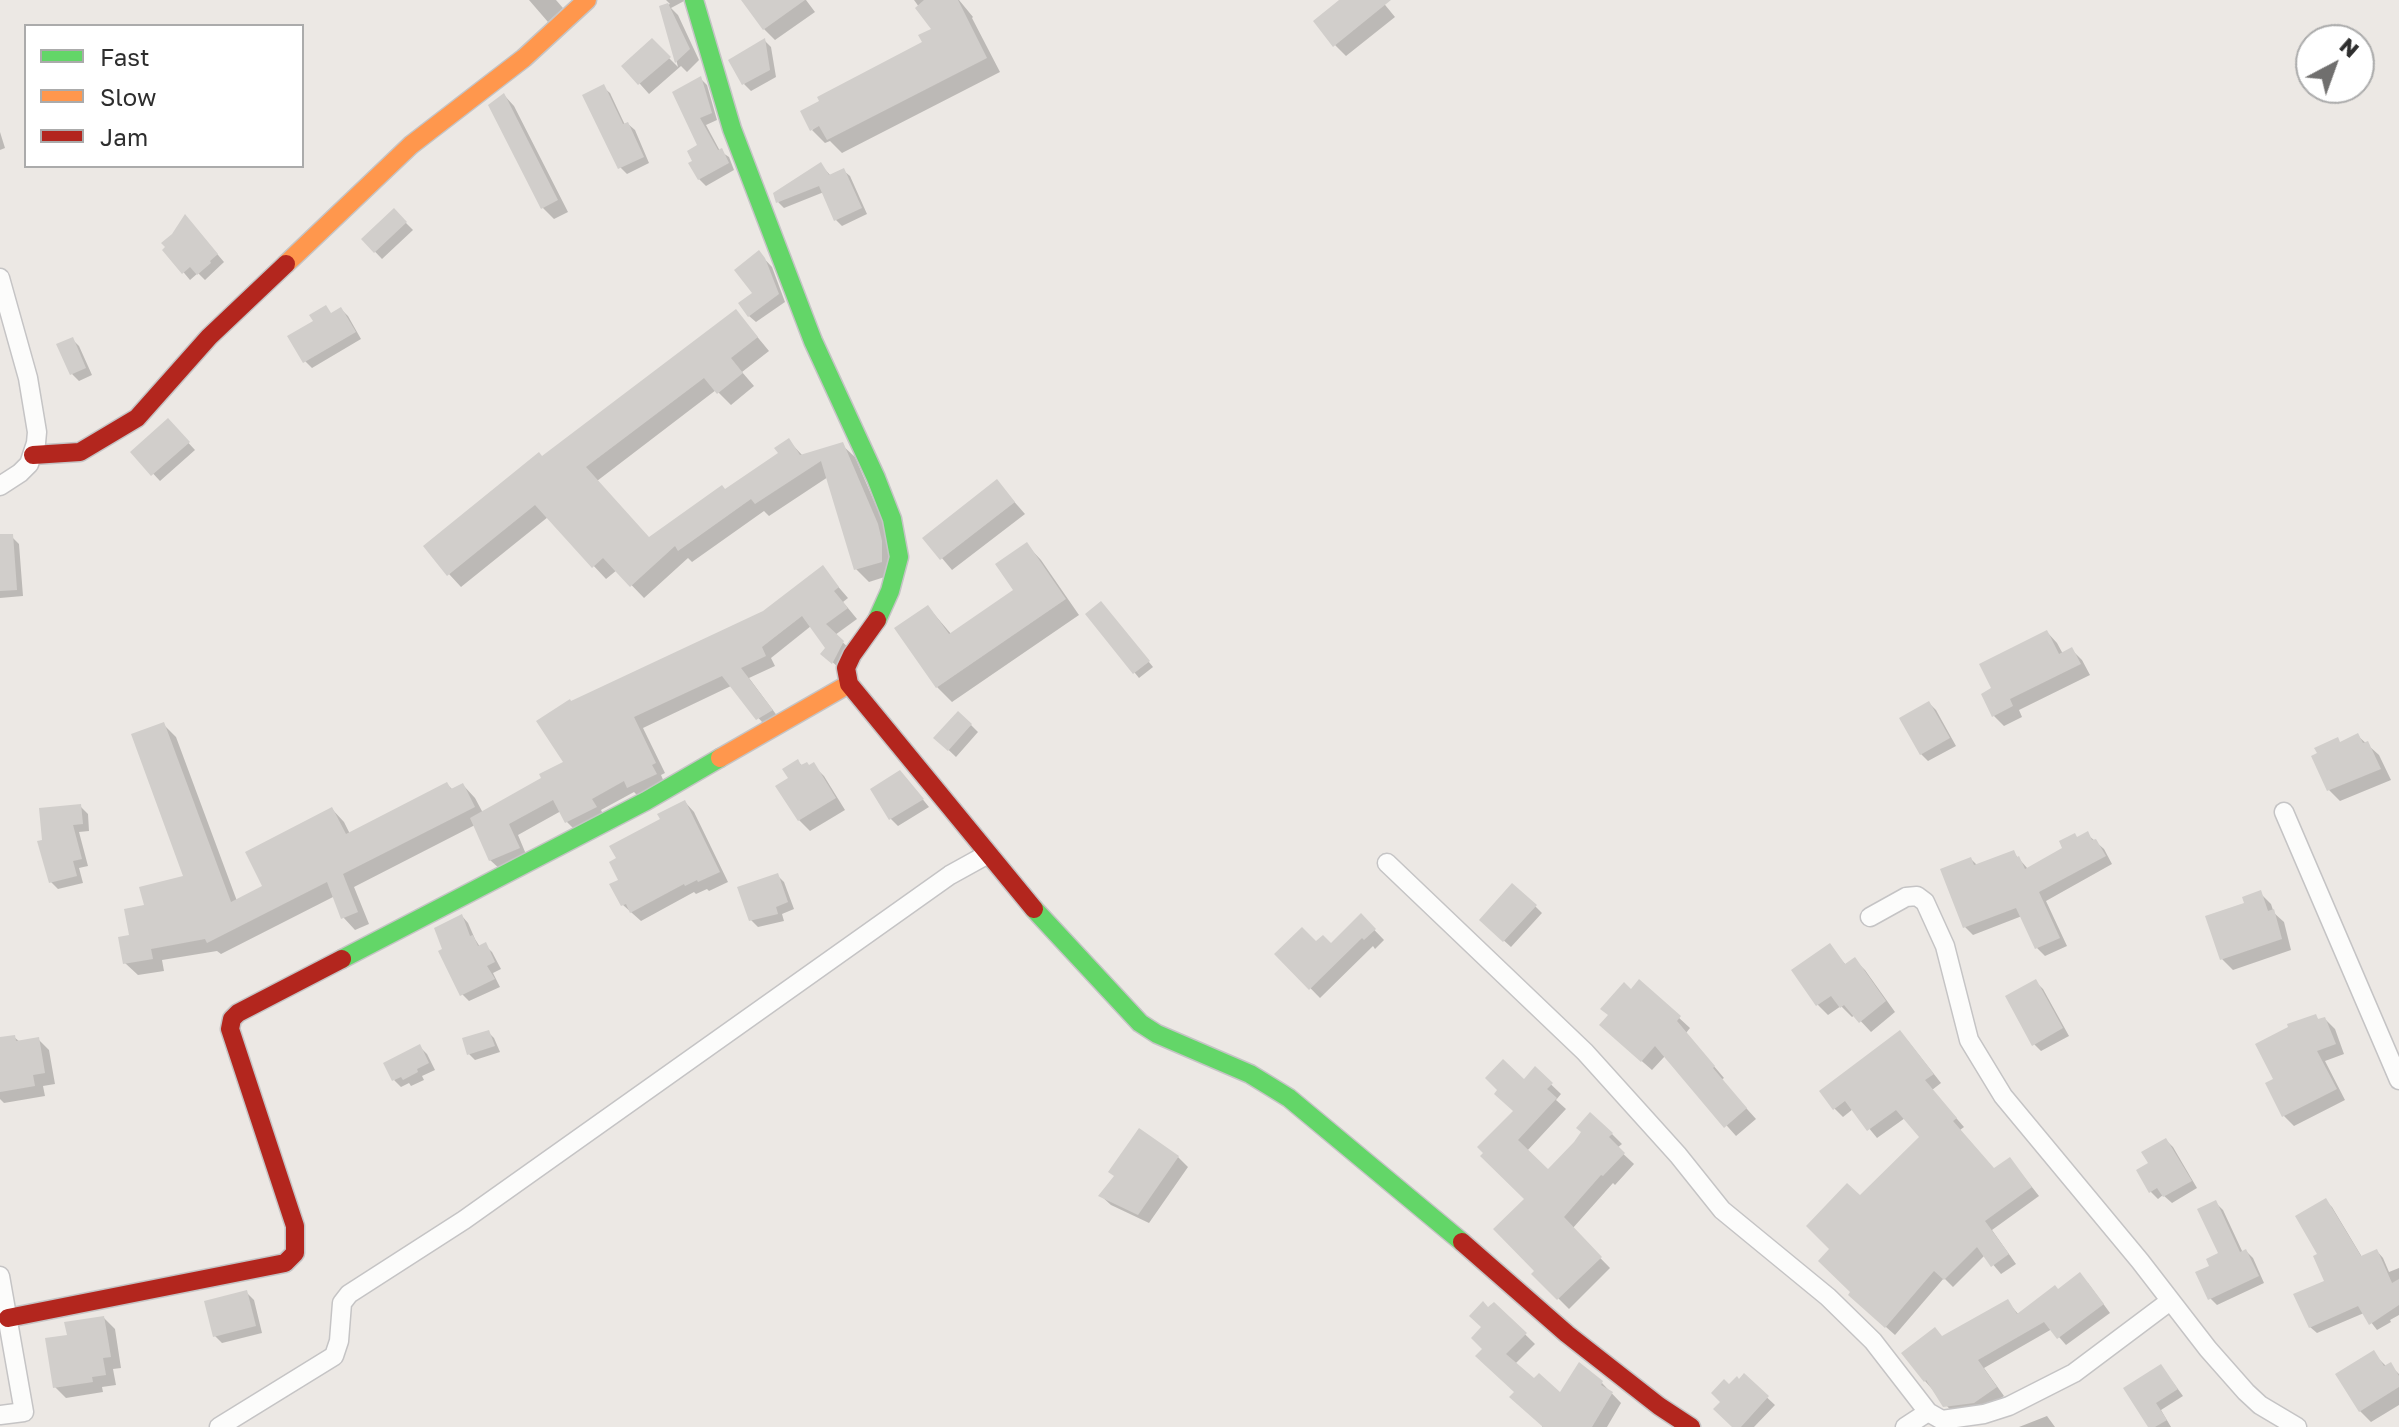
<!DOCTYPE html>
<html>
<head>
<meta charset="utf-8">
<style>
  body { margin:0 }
  #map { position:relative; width:2399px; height:1427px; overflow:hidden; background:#ece8e4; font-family:"Golos Text",sans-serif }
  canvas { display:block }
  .legend { position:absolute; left:24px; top:24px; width:280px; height:144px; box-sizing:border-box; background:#fff; border:2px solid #ababab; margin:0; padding:10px 14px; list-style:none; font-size:24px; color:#2e2e2e }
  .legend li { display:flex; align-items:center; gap:16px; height:40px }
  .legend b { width:40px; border:2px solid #ababab }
  .north { position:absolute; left:2295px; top:24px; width:80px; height:80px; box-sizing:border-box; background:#fff; border:2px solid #ababab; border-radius:50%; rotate:41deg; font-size:22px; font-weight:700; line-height:32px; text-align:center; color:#2e2e2e }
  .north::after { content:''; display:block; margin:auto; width:28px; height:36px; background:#706f6e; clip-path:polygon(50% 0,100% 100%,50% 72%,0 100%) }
</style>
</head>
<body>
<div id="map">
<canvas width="2399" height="1427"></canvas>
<ul class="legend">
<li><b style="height:10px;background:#63d668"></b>Fast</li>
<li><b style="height:10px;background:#ff974d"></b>Slow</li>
<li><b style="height:10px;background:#b3261e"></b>Jam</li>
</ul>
<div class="north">N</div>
</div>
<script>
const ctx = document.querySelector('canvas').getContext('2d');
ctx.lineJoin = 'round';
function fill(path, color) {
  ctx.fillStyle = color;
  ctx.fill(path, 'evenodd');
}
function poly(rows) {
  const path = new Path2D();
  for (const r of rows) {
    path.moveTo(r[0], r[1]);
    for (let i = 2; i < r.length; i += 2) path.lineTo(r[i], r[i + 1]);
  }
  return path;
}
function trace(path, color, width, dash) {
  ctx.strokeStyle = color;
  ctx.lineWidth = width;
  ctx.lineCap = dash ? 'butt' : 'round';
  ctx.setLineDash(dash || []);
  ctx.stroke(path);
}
const shadow = poly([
  [529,0,556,0,563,8,548,22],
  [666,0,686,0,671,8,678,15,699,60,687,72,681,66,649,94,624,66,652,41,678,67,662,7,670,4],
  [744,0,806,0,815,12,775,40,764,29],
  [914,0,959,0,973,17,972,18,1000,72,842,153,830,141,825,143,812,130,925,43,935,29],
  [1342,0,1381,0,1395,17,1346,56,1335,45],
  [765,41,771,47,776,77,751,91,744,84],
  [700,78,707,85,717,120,706,125,720,151,729,157,734,170,706,186,699,179],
  [603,87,610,93,625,125,628,124,635,130,649,163,627,174,620,167],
  [504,95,514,106,568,212,554,219,543,208],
  [0,132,5,148,0,150],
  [821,165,831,176,844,171,850,176,867,214,842,226,836,220,824,192,784,208,778,202],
  [394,211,413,230,382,259,363,239],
  [191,223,224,262,205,280,198,273,190,280,165,250],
  [759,253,772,267,785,302,756,322,749,316,755,293],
  [341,309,348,316,361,339,312,368,305,361,332,315],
  [736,311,769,351,742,372,754,386,731,405,716,390,597,481,650,539,781,454,789,441,803,456,842,445,855,457,890,538,894,574,869,582,856,569,828,477,769,516,764,511,692,562,688,558,644,598,617,570,606,579,548,517,461,587,449,574,542,458],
  [72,339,79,346,92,375,79,381,72,374,59,345],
  [168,421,195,450,160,481,133,452],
  [997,482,1025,514,952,570,925,538],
  [12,537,19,544,23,596,0,598,0,538],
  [1027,545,1041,560,1079,615,952,702,937,687,928,607,952,635,1016,591],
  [822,568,848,598,843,602,857,619,835,635,853,652,843,672,823,653,828,649,811,626,771,658,775,666,749,678,781,721,768,729,731,686,643,728,665,773,661,775,665,784,639,797,634,792,601,810,605,818,577,832,567,822,561,811,518,835,528,859,501,870,490,860,475,825,354,887,369,924,355,930,343,917,335,896,221,954,217,951,162,960,164,971,138,975,125,963,131,937,146,907,185,877,164,725,176,737,237,901,265,887,332,809,344,822,350,834,447,784,453,790,463,785,475,798,483,813,544,779],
  [1106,609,1153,667,1139,678,1088,615],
  [2047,632,2057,643,2063,654,2072,650,2082,660,2090,675,2019,710,2022,717,2004,726,1994,716,1994,689],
  [1929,703,1936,710,1956,746,1928,761,1921,754],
  [971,725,978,732,956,757,936,738],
  [2358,736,2379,755,2391,780,2340,801,2329,790,2313,756],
  [798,762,803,766,813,765,824,776,845,810,810,831,799,820,791,779],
  [907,780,929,807,898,826,891,819,872,789],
  [685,802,694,812,728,882,709,891,707,889,696,894,694,892,641,921,623,905,612,885,621,880,662,820],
  [81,807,88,814,89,831,79,832,88,866,79,868,83,883,58,889,51,882,40,843],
  [2087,834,2104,849,2112,864,2046,901,2067,946,2045,956,2037,948,2022,916,1973,935,1965,927,1971,859,1978,866,2013,852,2028,869],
  [777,875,784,882,794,909,782,914,784,921,758,927,751,920],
  [2260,893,2271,904,2274,913,2284,922,2291,950,2233,970,2222,959,2247,904],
  [1535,906,1542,913,1511,947,1489,927],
  [462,916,468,923,475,939,480,947,485,945,492,952,501,969,493,973,500,987,469,1001,462,994],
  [1361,916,1384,940,1375,949,1373,946,1320,998,1277,954,1316,944,1331,946],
  [1829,946,1846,965,1854,959,1865,970,1895,1012,1871,1032,1855,1015,1852,1017,1841,1006,1828,1015,1818,1005,1793,971],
  [1640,982,1690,1028,1686,1033,1724,1078,1721,1080,1756,1119,1736,1136,1665,1056,1652,1070,1612,1035,1610,1016],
  [2036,982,2043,989,2069,1036,2041,1051,2034,1044],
  [2315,1016,2320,1021,2325,1019,2335,1029,2344,1054,2325,1061,2345,1100,2294,1126,2284,1116,2275,1080],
  [488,1032,494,1038,500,1052,475,1060,469,1054],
  [14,1037,20,1042,38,1039,49,1050,55,1084,43,1086,45,1096,4,1103,0,1099,0,1039],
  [1908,1041,1941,1083,1932,1090,1964,1127,1960,1130,1995,1170,2010,1159,2039,1196,1992,1230,2016,1264,2001,1274,1985,1255,1953,1287,1944,1278,1895,1335,1859,1303,1832,1249,1860,1198,1922,1137,1905,1118,1877,1138,1853,1109,1843,1117,1834,1108],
  [420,1047,427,1054,435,1070,422,1076,424,1080,411,1086,409,1083,401,1087,394,1080],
  [1535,1069,1561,1094,1556,1100,1566,1109,1527,1151,1548,1172,1612,1134,1622,1144,1617,1148,1634,1164,1615,1185,1613,1183,1572,1229,1610,1268,1569,1309,1534,1274,1537,1271,1526,1199,1483,1156,1515,1112,1524,1082],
  [2166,1140,2173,1147,2197,1188,2172,1203,2163,1195,2158,1199,2151,1192,2151,1164],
  [1178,1157,1188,1167,1149,1223,1111,1205,1101,1196],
  [2325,1200,2332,1207,2362,1257,2377,1251,2383,1258,2389,1272,2399,1268,2399,1315,2390,1320,2391,1322,2377,1330,2364,1313,2317,1333,2310,1327,2326,1282,2320,1255],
  [2216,1203,2223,1210,2243,1253,2246,1251,2253,1258,2264,1283,2217,1305,2210,1298,2212,1267,2220,1254],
  [2088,1283,2110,1313,2066,1345,2052,1329,1984,1368,2004,1396,1983,1410,1954,1414,1925,1381,1943,1338,2008,1302,2019,1315,2058,1291],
  [247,1293,254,1300,262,1333,222,1343,215,1336],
  [1494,1304,1535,1344,1515,1364,1534,1381,1560,1395,1602,1383,1621,1403,1607,1427,1542,1427,1543,1425,1484,1349,1484,1328,1489,1310],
  [104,1318,115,1329,121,1368,113,1369,116,1385,102,1387,103,1392,66,1398,55,1387,69,1337],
  [2373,1353,2387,1367,2390,1365,2399,1374,2399,1405,2371,1422,2360,1411],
  [2161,1366,2183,1396,2161,1410,2171,1427,2150,1427],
  [1744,1376,1775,1405,1754,1427,1735,1427,1730,1387],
  [2047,1416,2055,1427,2019,1427]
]);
const building = poly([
  [741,0,805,0,763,30],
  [924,0,958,0,987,58,827,140,819,126,810,131,800,111,819,101,817,97,922,42,918,35,931,29,915,8],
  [1339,0,1391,0,1333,47,1313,21],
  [668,3,690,49,675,63,659,6],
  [652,38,671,57,638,85,621,66],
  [765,38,770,70,742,85,728,60],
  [701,76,712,113,700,118,718,150,722,148,729,163,698,180,688,163,692,161,687,151,697,145,672,92],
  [604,84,623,124,628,122,644,157,618,169,582,95],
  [504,93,558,200,541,209,488,105],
  [821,162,829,175,844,168,862,208,834,221,819,186,776,203,773,193],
  [394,208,407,222,374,253,361,239],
  [185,214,218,254,210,261,211,263,197,275,190,267,182,274,162,250,165,247,161,243,172,234],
  [759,250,765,258,779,294,748,317,738,303,752,293,734,270],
  [326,305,331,313,341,307,356,332,303,363,287,336,313,321,309,315],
  [736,309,758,337,731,358,743,373,717,394,704,378,586,467,649,537,722,485,725,489,778,453,774,448,789,438,800,455,843,442,878,524,882,541,882,562,854,570,821,461,755,504,751,499,678,551,675,546,630,587,603,558,592,568,535,505,447,576,423,546,539,452,542,456],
  [73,337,86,368,70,375,56,344],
  [168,418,190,442,151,476,130,452],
  [997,479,1015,502,940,560,922,538],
  [0,534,13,534,17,590,0,591],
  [1027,542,1066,599,936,688,894,628,928,605,949,634,1013,590,995,564],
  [823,565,839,587,834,591,848,608,826,624,844,641,832,664,820,654,825,648,802,616,762,647,766,656,741,668,773,710,756,720,722,676,634,717,656,763,652,765,657,774,627,788,624,781,592,799,597,807,565,823,553,800,509,824,520,848,489,861,470,818,541,778,539,774,563,762,536,721,570,699,571,701,763,611],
  [1101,601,1150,661,1133,674,1085,614],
  [2047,630,2059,654,2072,647,2081,664,2010,699,2013,706,1992,717,1981,694,1991,688,1979,664],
  [1929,701,1950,738,1920,755,1899,718],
  [958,711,972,724,948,751,933,738],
  [164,722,231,902,262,886,245,852,332,807,346,834,447,782,451,789,463,783,475,807,343,874,358,912,341,919,327,882,207,943,205,939,151,949,153,959,123,964,118,937,129,935,124,909,144,905,139,887,183,876,131,734],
  [2358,733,2363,743,2368,741,2381,769,2327,791,2311,756,2317,753,2314,748,2338,737,2340,742],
  [798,759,801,765,807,762,809,765,814,762,836,798,798,821,775,786,788,778,782,769],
  [900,770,924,799,889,820,870,789],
  [685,800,720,872,698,882,697,880,685,886,684,884,630,913,626,904,621,906,609,884,618,880,609,862,616,858,609,846,660,819,657,814],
  [81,804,83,824,73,825,82,859,73,861,77,876,49,883,37,841,42,840,39,808],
  [2088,831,2092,840,2096,839,2106,856,2039,892,2060,938,2035,949,2016,908,1963,928,1940,869,1971,857,1974,865,2014,850,2017,857,2019,856,2025,869,2062,848,2059,841,2075,833,2077,837],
  [778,873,788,902,776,907,778,914,749,921,737,887],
  [1512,883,1537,905,1503,942,1479,920],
  [2261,890,2268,911,2274,909,2282,939,2220,960,2205,916,2244,903,2242,897],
  [1361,913,1376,929,1364,940,1362,938,1309,990,1274,954,1302,927,1316,941,1323,935,1331,943],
  [462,914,470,936,473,935,478,946,486,942,495,962,487,966,495,979,460,996,438,951,442,949,434,928],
  [1830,943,1845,964,1855,957,1886,1001,1859,1023,1844,1005,1840,1008,1831,996,1816,1006,1791,970],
  [1639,979,1681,1016,1677,1021,1715,1066,1713,1068,1747,1108,1724,1128,1655,1046,1641,1062,1599,1025,1608,1015,1600,1009,1624,982,1631,989],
  [2036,979,2063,1028,2032,1046,2005,996],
  [2316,1014,2318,1019,2325,1017,2336,1044,2317,1051,2337,1089,2282,1117,2265,1083,2273,1079,2255,1044,2288,1027,2287,1024],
  [489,1030,495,1046,467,1055,462,1038],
  [1900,1030,1934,1074,1925,1080,1957,1118,1953,1121,1994,1168,2010,1157,2032,1187,1985,1221,2009,1254,1991,1267,1977,1247,1944,1280,1934,1271,1885,1328,1848,1295,1850,1292,1818,1261,1829,1249,1806,1226,1847,1183,1860,1195,1919,1137,1896,1110,1867,1131,1845,1101,1833,1110,1819,1091],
  [15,1035,16,1041,39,1037,45,1073,33,1075,35,1086,0,1092,0,1037],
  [420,1044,429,1063,417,1069,418,1072,403,1080,401,1077,392,1081,383,1063],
  [1503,1059,1524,1079,1535,1066,1553,1083,1547,1089,1557,1098,1518,1140,1548,1169,1574,1142,1581,1132,1576,1128,1590,1112,1613,1133,1609,1137,1625,1153,1603,1176,1601,1175,1564,1217,1602,1257,1557,1300,1531,1274,1534,1271,1493,1229,1524,1199,1480,1156,1483,1153,1477,1147,1513,1111,1494,1094,1497,1090,1485,1078],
  [1139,1128,1179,1156,1138,1215,1098,1196,1114,1176,1108,1172],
  [2166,1138,2192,1181,2163,1197,2157,1188,2149,1193,2136,1170,2148,1163,2141,1152],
  [2326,1198,2361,1256,2377,1249,2392,1283,2399,1279,2399,1305,2369,1325,2358,1306,2309,1328,2293,1294,2324,1281,2313,1256,2317,1254,2295,1216],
  [2216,1200,2240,1252,2246,1249,2259,1276,2208,1300,2195,1272,2209,1266,2206,1259,2218,1253,2197,1209],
  [2080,1272,2104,1304,2057,1339,2044,1322,1978,1360,1997,1387,1974,1403,1943,1407,1926,1380,1924,1382,1901,1353,1935,1327,1942,1336,2008,1299,2017,1314,2055,1285,2058,1289],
  [247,1290,256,1326,213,1337,204,1301],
  [1483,1301,1488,1307,1494,1302,1527,1333,1506,1354,1534,1378,1539,1373,1560,1392,1579,1362,1603,1381,1601,1385,1613,1392,1592,1427,1543,1427,1509,1397,1514,1392,1475,1356,1482,1349,1471,1338,1481,1327,1469,1316],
  [104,1316,111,1357,103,1358,106,1375,92,1377,93,1382,53,1388,45,1338,67,1335,64,1322],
  [2374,1350,2384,1366,2391,1362,2399,1376,2399,1387,2359,1412,2335,1374],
  [2161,1364,2178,1389,2156,1403,2167,1420,2155,1427,2148,1427,2123,1388],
  [1744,1373,1769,1396,1741,1427,1732,1427,1713,1409,1720,1402,1711,1393,1724,1379,1729,1384,1737,1376,1739,1379]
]);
const street = poly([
  [0,278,28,378,37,432,36,443,29,464,20,473,0,486],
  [2284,812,2399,1080],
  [1387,863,1585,1052,1678,1155,1722,1210,1828,1297,1873,1341,1928,1412],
  [1870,917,1906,897,1917,896,1925,902,1945,946,1969,1040,2003,1096,2140,1261,2208,1349,2246,1392,2260,1405,2297,1427],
  [0,1276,24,1412,0,1415],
  [219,1427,334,1356,339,1341,342,1303,349,1294,464,1220,950,875,988,854],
  [1905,1427,1928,1412,1942,1420,1984,1414,2009,1406,2074,1373,2170,1301]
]);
const fast = poly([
  [694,0,732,129,813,341,876,478,892,519,899,557,890,591,877,620],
  [1034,909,1140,1023,1157,1034,1250,1074,1289,1098,1462,1242],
  [342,959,646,801,720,758]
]);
const slow = poly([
  [286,264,411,145,524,58,587,0],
  [720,758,849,684]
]);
const jam = poly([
  [33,455,80,452,137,418,209,337,286,264],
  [877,620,852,655,846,668,849,684,1034,909],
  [1462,1242,1567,1334,1659,1406,1691,1427],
  [8,1318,285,1263,295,1253,295,1226,230,1029,232,1019,238,1013,342,959]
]);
fill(shadow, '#0003');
fill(building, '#d1cecb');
trace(street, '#c5c4c5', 21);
trace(fast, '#c5c4c5', 21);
trace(slow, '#c5c4c5', 21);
trace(jam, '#c5c4c5', 21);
trace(street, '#fcfcfb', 18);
trace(fast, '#63d668', 18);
trace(slow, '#ff974d', 18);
trace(jam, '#b3261e', 18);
</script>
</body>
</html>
